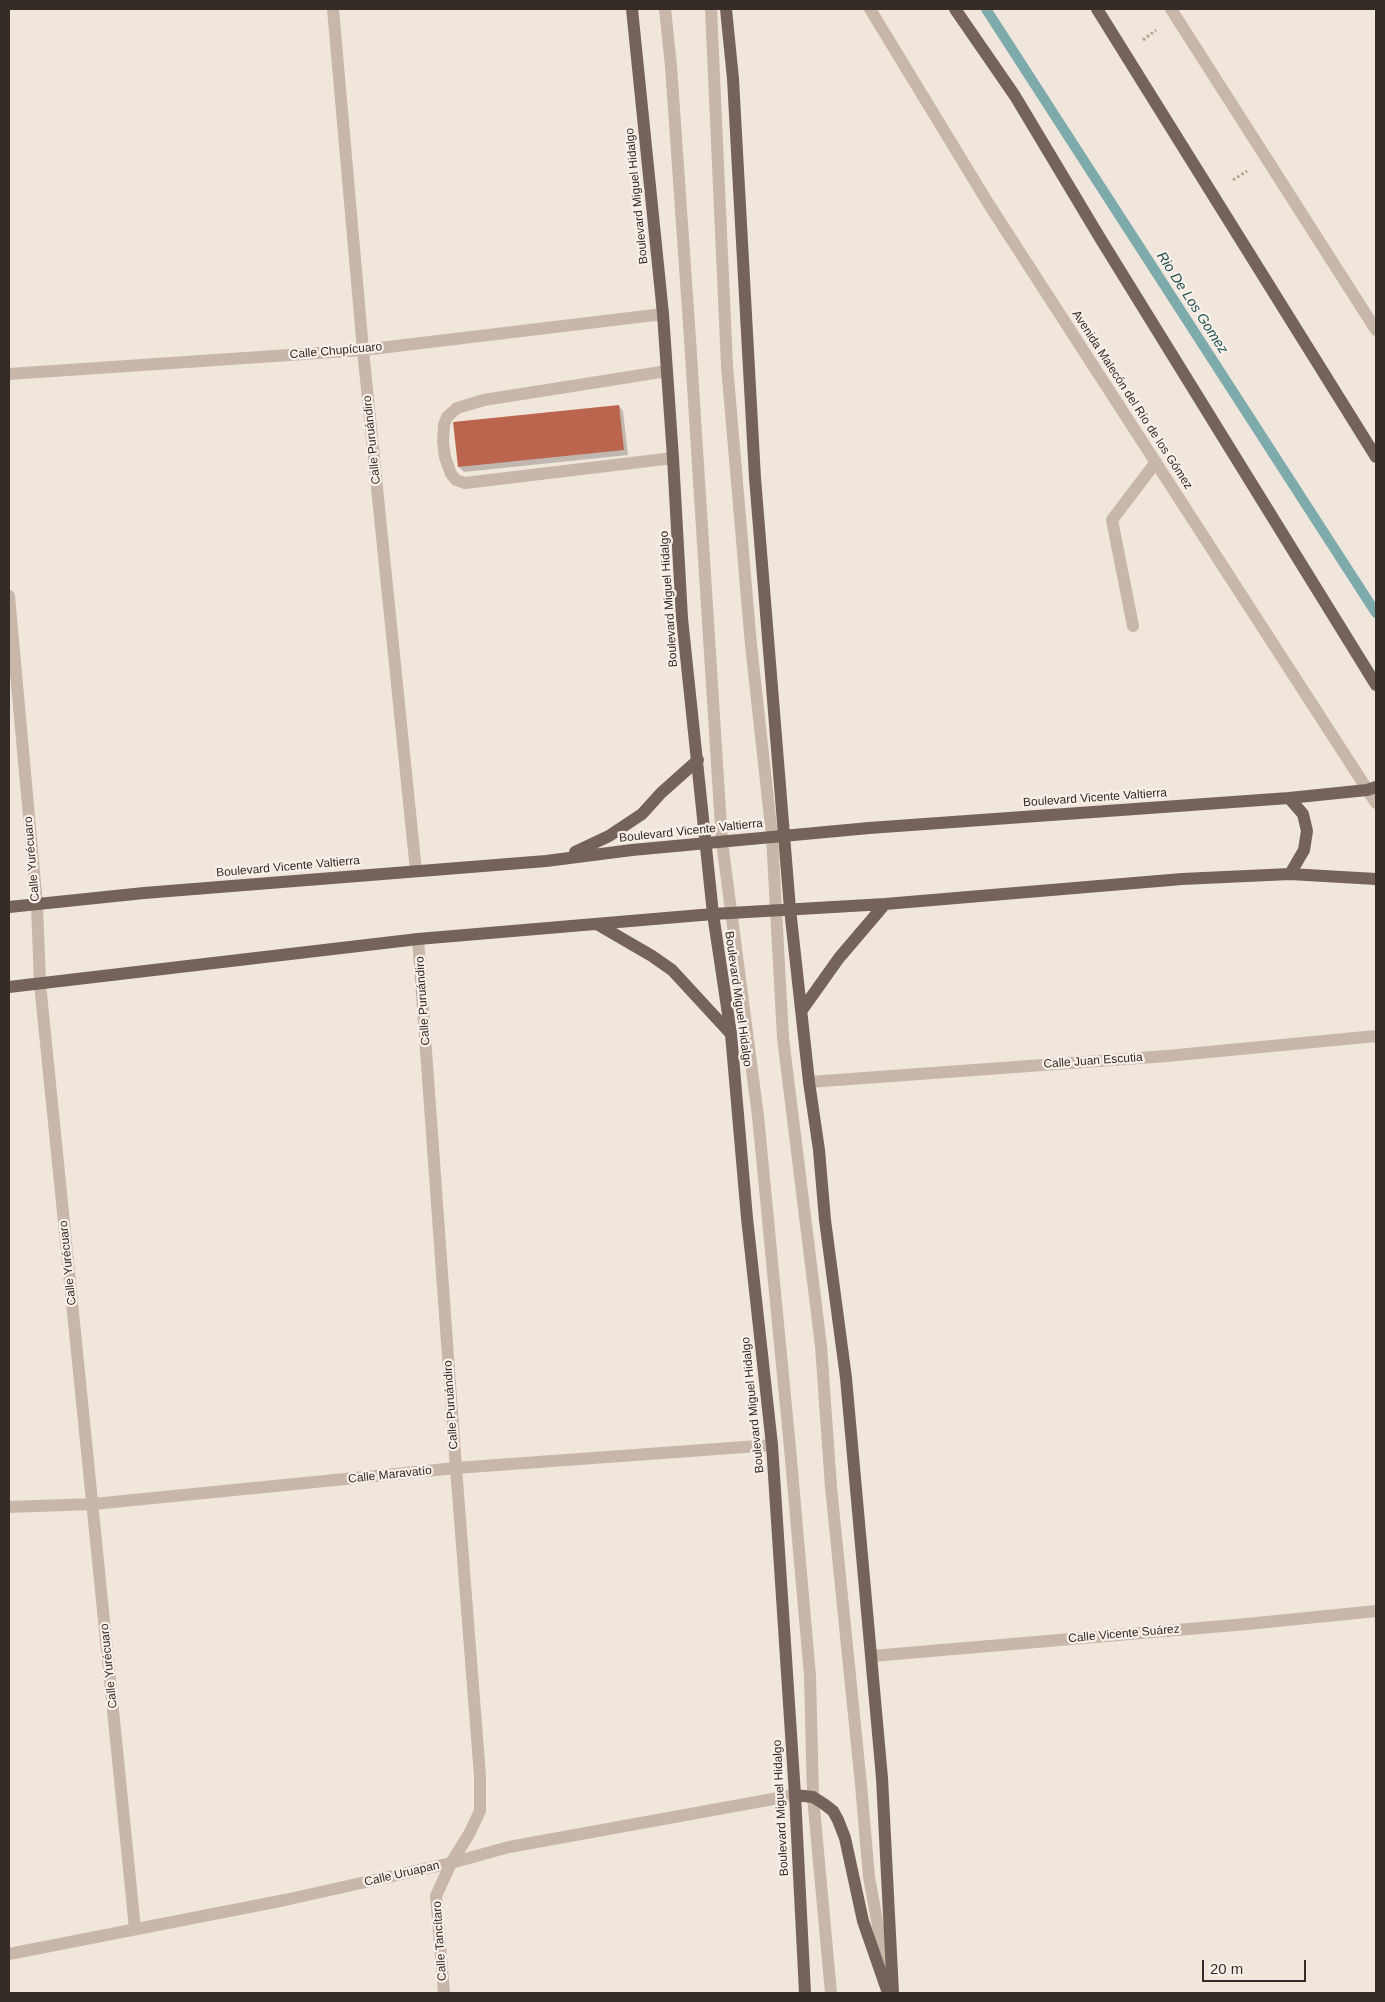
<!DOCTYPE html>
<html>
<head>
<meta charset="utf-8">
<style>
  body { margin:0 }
  #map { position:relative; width:1385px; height:2002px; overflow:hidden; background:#f0e6dc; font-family:Arial,sans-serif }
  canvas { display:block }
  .frame { position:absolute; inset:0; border:10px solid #352c28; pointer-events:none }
  .scale { position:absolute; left:1202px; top:1960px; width:104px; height:22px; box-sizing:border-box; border:2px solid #352c28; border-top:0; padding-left:6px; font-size:15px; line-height:18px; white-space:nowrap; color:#352c28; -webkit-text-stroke:4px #f8f0e8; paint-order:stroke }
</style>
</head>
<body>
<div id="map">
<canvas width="1385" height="2002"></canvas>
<div class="frame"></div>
<div class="scale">20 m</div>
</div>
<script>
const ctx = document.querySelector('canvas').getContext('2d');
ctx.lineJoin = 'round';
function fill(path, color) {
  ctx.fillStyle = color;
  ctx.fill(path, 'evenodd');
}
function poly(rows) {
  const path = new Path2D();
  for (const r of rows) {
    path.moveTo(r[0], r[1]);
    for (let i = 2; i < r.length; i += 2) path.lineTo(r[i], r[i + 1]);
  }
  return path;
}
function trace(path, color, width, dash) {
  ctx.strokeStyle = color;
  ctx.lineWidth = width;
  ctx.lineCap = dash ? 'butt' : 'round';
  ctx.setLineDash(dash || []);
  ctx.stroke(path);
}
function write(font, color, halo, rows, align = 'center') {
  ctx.font = font + ' Arial,sans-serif';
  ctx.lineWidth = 4.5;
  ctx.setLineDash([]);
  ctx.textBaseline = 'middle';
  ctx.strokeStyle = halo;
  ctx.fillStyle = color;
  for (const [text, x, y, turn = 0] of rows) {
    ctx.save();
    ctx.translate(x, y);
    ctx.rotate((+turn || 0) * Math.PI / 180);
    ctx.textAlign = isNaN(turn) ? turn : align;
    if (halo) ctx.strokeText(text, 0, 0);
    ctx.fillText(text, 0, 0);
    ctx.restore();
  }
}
const shadow = poly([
  [619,406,623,411,628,455,464,472,459,467,455,423]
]);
const stream = poly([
  [986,9,1376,613]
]);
const building = poly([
  [619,405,624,450,458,467,453,422]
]);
const path = poly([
  [1143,40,1156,30],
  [1233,180,1247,171]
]);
const minor = poly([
  [333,9,363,350,416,871],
  [665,9,671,66,690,339,722,842,758,1116,790,1448,810,1676,813,1797,831,1993],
  [711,9,727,366,751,645,772,836,783,1038,821,1346,831,1487,861,1785,869,1877,887,1976],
  [870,9,988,203,1376,803],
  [1171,9,1376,330],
  [667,371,484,400,457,408,447,417,444,425,443,442,445,457,451,474,456,480,465,483,673,458],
  [9,374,363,350,663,314],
  [9,596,37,905,40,984,135,1929],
  [1133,626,1112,520,1156,462],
  [418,939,456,1468,480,1776,480,1811,469,1834,451,1863,436,1896,444,1993],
  [809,1082,1167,1056,1376,1036],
  [9,1507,93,1504,456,1468,772,1445],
  [872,1656,1247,1624,1376,1611],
  [9,1954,285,1900,451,1863,509,1847,795,1795]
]);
const major = poly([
  [632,9,663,314,673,458,682,618,713,914,731,1034,747,1218,772,1445,795,1795,805,1993],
  [726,9,733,79,755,478,790,909,809,1082,819,1150,825,1220,846,1378,882,1778,893,1993],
  [955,9,1015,96,1100,238,1376,685],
  [1097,9,1376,457],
  [1289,798,1303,814,1307,831,1304,850,1290,874],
  [575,852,609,836,642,814,661,793,698,760],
  [9,907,144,893,546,861,632,850,869,828,1289,798,1367,790,1376,787],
  [597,924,652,956,672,970,731,1034],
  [9,987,418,939,713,914,885,904,1182,879,1290,874,1376,879],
  [802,1010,839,958,885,904],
  [795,1795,813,1797,824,1804,833,1811,838,1820,845,1838,863,1921,888,1993]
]);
const streetNames = [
  ["Boulevard Miguel Hidalgo",637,196,-96],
  ["Calle Chupícuaro",336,351,-5],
  ["Avenida Malecón del Río de los Gómez",1132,400,57],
  ["Calle Puruándiro",372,440,-96],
  ["Boulevard Miguel Hidalgo",669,599,-94],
  ["Boulevard Vicente Valtierra",1095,798,-4],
  ["Boulevard Vicente Valtierra",691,831,-6],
  ["Calle Yurécuaro",32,859,-95],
  ["Boulevard Vicente Valtierra",288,867,-5],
  ["Boulevard Miguel Hidalgo",738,999,82],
  ["Calle Puruándiro",423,1001,-94],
  ["Calle Juan Escutia",1093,1061,-4],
  ["Calle Yurécuaro",68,1263,-96],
  ["Calle Puruándiro",451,1405,-94],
  ["Boulevard Miguel Hidalgo",753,1405,-96],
  ["Calle Maravatío",390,1475,-6],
  ["Calle Vicente Suárez",1124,1634,-5],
  ["Calle Yurécuaro",109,1666,-96],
  ["Boulevard Miguel Hidalgo",781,1808,-93],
  ["Calle Uruapan",402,1874,-13],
  ["Calle Tancítaro",440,1941,-94]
];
const waterNames = [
  ["Rio De Los Gomez",1192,303,57]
];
fill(shadow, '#0003');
trace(stream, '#7daaaa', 10);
fill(building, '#bc654e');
trace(path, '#b2a093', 3, [2.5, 2.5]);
trace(minor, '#c7b6a9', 12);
trace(major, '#75635b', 12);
write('12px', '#352c28', '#f8f0e8', streetNames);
write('italic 14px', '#215153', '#f8f0e8', waterNames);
</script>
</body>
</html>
